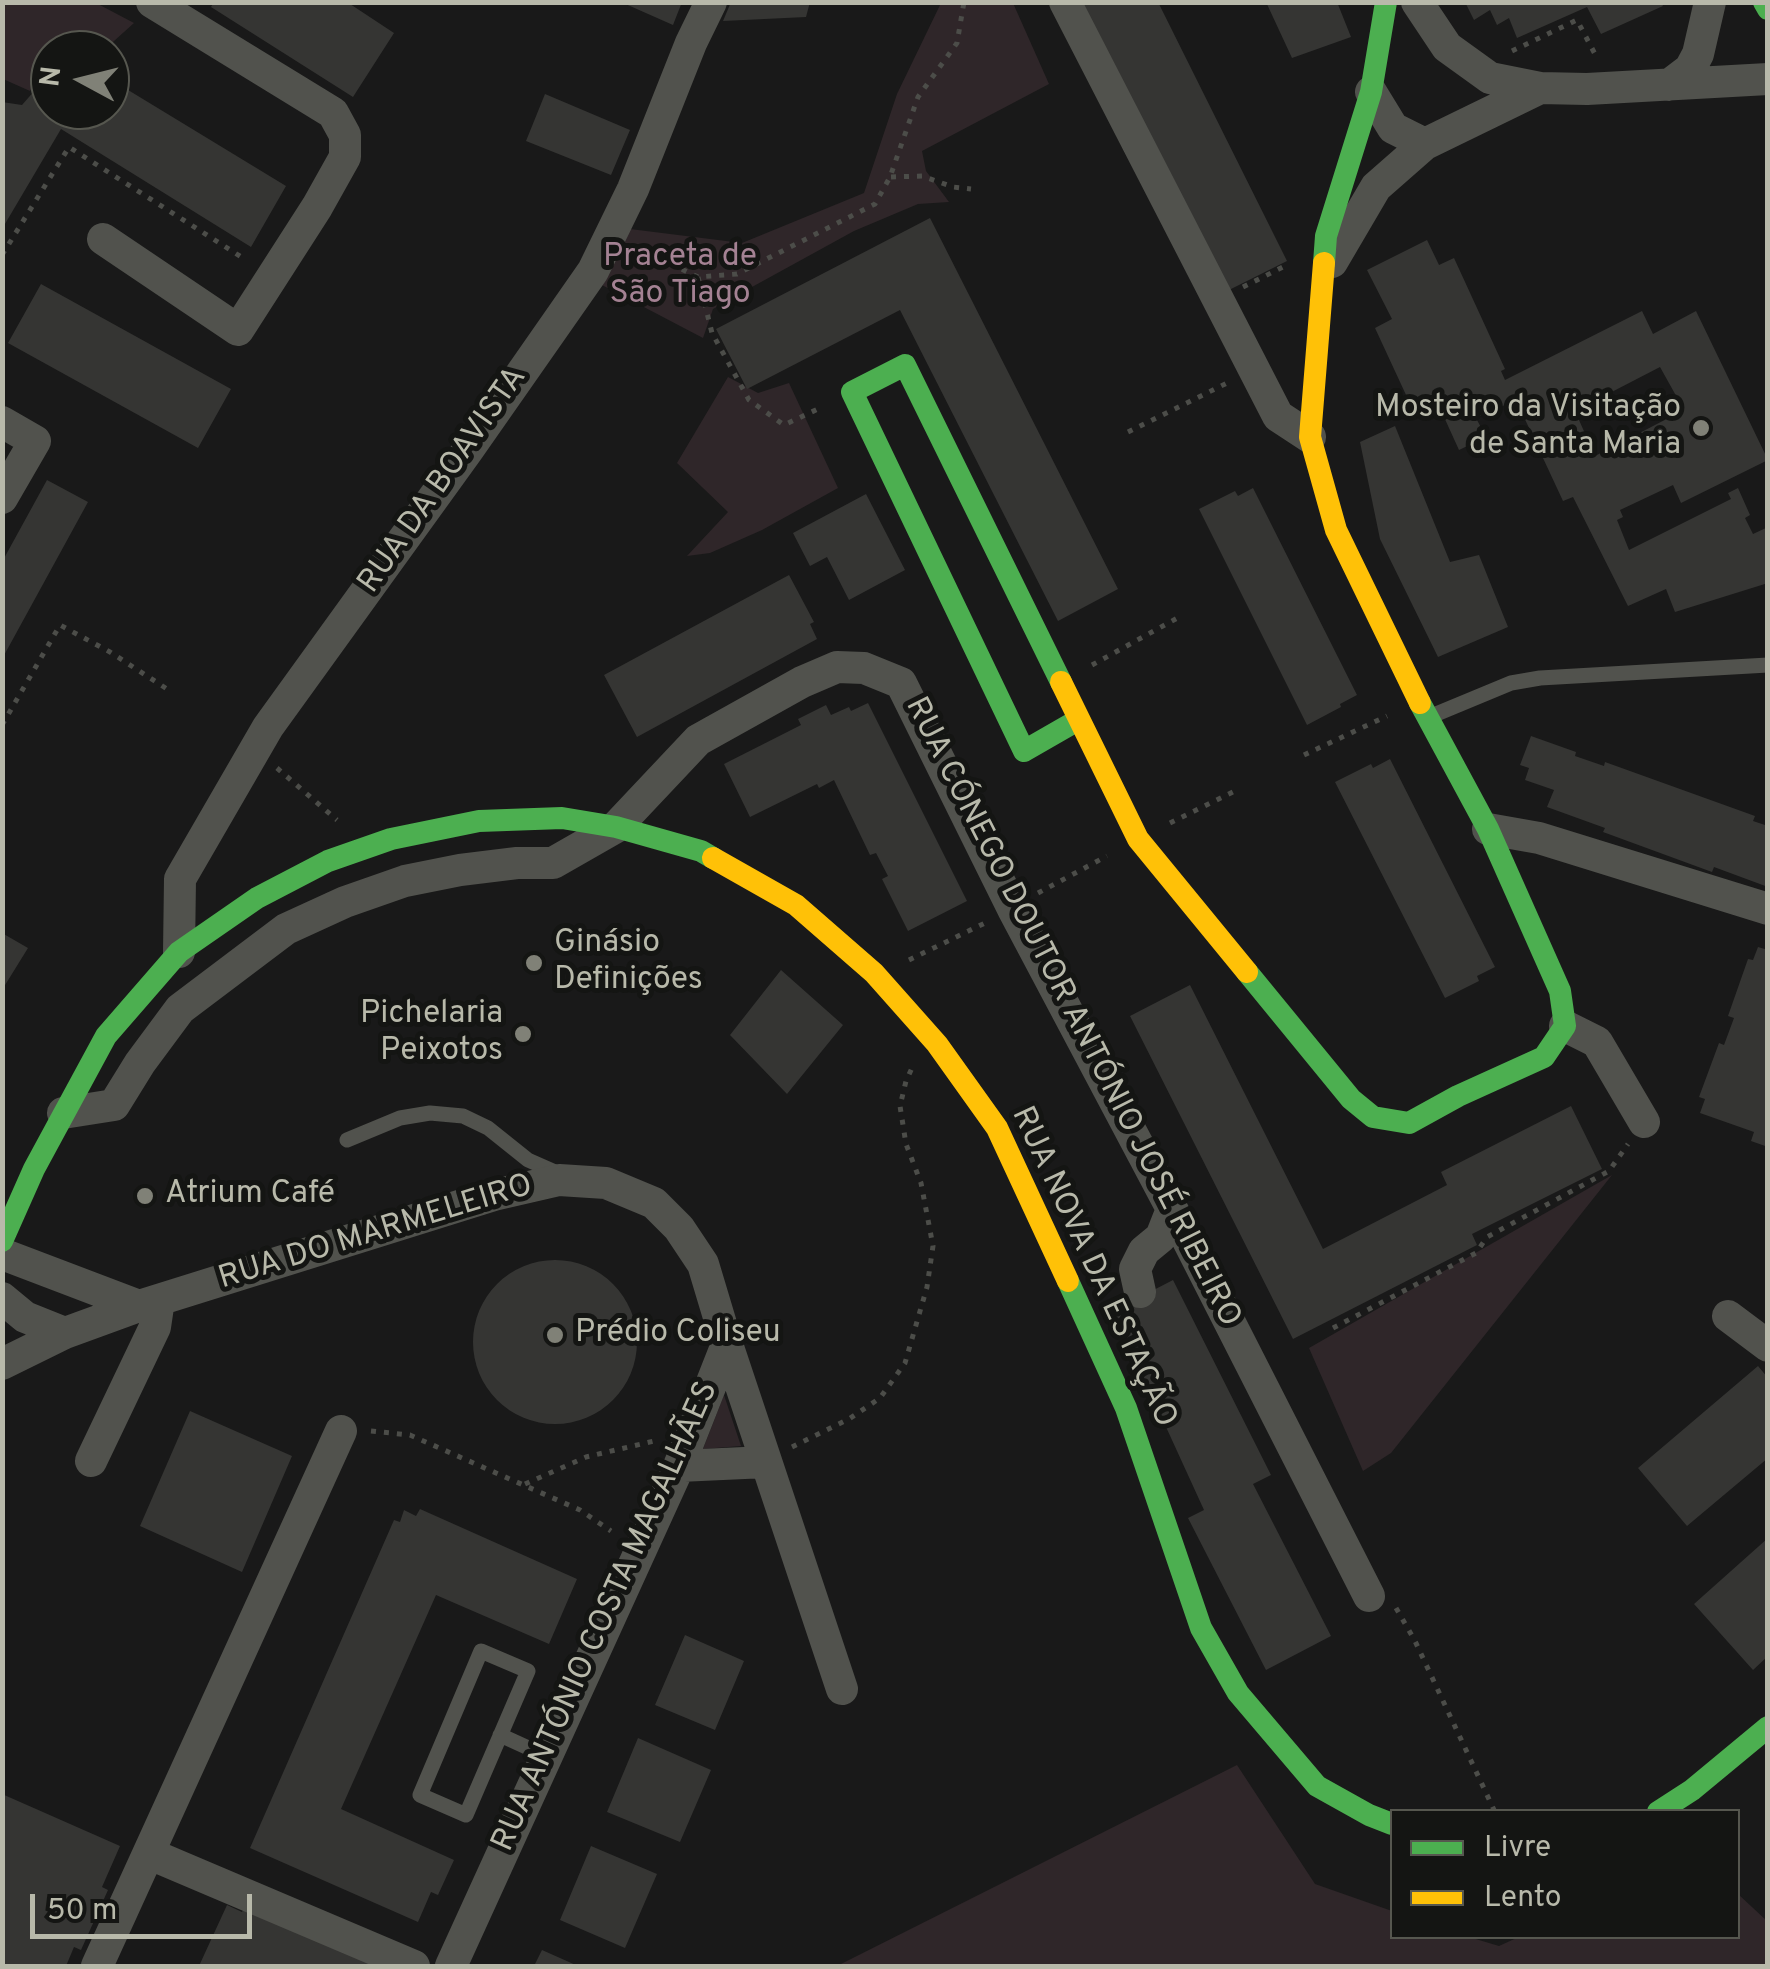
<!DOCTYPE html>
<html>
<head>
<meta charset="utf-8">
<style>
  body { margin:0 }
  #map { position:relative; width:1770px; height:1969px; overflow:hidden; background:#191919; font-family:Overpass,sans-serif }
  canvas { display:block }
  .frame { position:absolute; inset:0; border:5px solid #b8b9aa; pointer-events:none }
  .legend { position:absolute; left:1390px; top:1809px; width:350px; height:130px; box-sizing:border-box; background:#141513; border:2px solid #56574f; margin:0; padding:12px 18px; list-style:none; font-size:30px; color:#b8b9aa }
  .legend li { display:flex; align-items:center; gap:20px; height:50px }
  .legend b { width:50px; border:2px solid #56574f }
  .north { position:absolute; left:30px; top:30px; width:100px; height:100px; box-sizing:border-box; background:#141513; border:2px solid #56574f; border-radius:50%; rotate:277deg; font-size:28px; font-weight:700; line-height:40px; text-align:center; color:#b8b9aa }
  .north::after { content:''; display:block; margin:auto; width:35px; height:45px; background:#808177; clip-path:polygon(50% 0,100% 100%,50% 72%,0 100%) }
  .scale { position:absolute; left:30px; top:1894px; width:222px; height:45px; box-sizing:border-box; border:5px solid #b8b9aa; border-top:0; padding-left:12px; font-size:30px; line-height:35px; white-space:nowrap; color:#b8b9aa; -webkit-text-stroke:8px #141513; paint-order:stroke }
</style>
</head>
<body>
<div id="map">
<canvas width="1770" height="1969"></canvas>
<div class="frame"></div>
<ul class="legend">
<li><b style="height:12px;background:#4caf50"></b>Livre</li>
<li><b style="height:12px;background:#ffc107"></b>Lento</li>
</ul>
<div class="north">N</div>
<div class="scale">50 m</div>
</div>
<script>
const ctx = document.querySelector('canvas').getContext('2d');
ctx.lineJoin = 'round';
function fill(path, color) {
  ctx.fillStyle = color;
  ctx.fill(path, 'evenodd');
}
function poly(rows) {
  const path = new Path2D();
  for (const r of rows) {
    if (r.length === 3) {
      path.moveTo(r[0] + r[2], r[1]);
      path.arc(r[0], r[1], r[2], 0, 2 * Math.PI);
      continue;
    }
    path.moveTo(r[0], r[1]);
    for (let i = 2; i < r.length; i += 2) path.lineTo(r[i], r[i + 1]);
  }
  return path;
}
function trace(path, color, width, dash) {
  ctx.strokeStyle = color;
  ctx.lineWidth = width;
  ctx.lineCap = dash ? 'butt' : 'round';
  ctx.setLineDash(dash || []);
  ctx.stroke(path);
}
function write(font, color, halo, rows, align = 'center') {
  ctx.font = font + ' Overpass,sans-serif';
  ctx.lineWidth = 10;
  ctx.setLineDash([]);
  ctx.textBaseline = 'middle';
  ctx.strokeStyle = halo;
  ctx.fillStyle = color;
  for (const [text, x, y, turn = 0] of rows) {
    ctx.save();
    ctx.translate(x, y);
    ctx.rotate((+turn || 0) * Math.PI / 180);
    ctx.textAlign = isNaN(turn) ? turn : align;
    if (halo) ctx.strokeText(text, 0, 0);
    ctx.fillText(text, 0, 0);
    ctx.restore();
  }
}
const green = poly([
  [3,2,96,3,134,23,104,50,64,50,57,48,50,50,50,58,30,91,3,79],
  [941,3,1013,3,1049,84,922,151,926,171,949,202,918,204,854,231,752,287,713,309,703,338,600,284,630,229,742,243,864,193,897,94],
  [728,377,758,393,789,383,838,488,762,530,710,553,687,556,728,512,677,463],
  [1612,1175,1391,1453,1363,1471,1309,1348],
  [724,1395,741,1446,703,1449],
  [1237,1765,1315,1884,1392,1911,1392,1936,1469,1937,1499,1946,1521,1936,1738,1936,1738,1894,1767,1921,1767,1966,837,1966]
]);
const building = poly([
  [214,2,347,2,394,33,353,97,211,7],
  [621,2,682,2,673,25],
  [731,2,810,2,806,17,723,21],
  [1081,2,1158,2,1287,261,1225,292],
  [1266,2,1337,2,1351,37,1292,58],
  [1465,2,1661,2,1663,6,1601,34,1587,7,1517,38,1509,18,1497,25,1490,10,1474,20],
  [50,73,50,110,110,110,110,79,286,186,251,247,61,129,2,229,2,102,22,105],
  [545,94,630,130,611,175,526,141],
  [930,218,1118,589,1058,621,900,310,747,389,716,329],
  [1427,240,1439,265,1454,258,1505,369,1501,371,1505,380,1642,311,1653,334,1696,311,1768,460,1681,503,1673,485,1620,510,1623,517,1617,520,1629,550,1731,499,1728,493,1738,488,1750,515,1745,518,1753,534,1768,527,1768,583,1675,612,1666,589,1628,606,1573,497,1563,501,1516,400,1476,418,1486,437,1459,450,1439,406,1428,411,1424,405,1413,410,1375,328,1392,319,1367,270],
  [1660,367,1684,410,1595,456,1575,411],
  [41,284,231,389,198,448,8,343],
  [1395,426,1450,562,1479,555,1508,627,1438,657,1380,539,1360,442],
  [47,480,88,502,2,659,2,562],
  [1253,488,1357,695,1340,704,1341,707,1307,725,1199,509,1235,491,1238,496],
  [866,494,905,570,849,600,827,557,810,566,793,533],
  [789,575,814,622,810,624,817,639,637,737,604,675],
  [868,703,967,901,908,931,882,879,888,876,876,853,870,855,834,780,819,788,817,784,750,817,724,764,801,725,798,719,826,705,831,715,849,707,851,711],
  [1531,736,1576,752,1575,756,1604,766,1605,762,1755,816,1753,821,1768,826,1768,887,1714,867,1712,872,1603,832,1605,828,1547,807,1554,790,1525,780,1529,768,1520,765],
  [1390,759,1495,967,1477,976,1479,981,1445,998,1335,782,1371,764,1373,768],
  [2,933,28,948,2,990],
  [1758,947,1768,950,1768,1147,1751,1141,1754,1132,1700,1113,1705,1099,1699,1097,1719,1043,1724,1045,1734,1018,1728,1016,1748,959,1753,960],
  [781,970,843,1025,787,1094,730,1035],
  [1190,985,1323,1249,1447,1185,1441,1172,1571,1106,1602,1169,1472,1234,1477,1245,1293,1339,1130,1016],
  [555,1342,82],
  [1173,1280,1271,1475,1253,1484,1331,1636,1266,1670,1188,1518,1204,1510,1113,1311],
  [1758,1366,1768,1378,1768,1458,1687,1526,1638,1468],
  [190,1411,292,1456,242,1572,140,1526],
  [420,1509,577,1579,549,1644,436,1595,341,1809,454,1860,438,1895,431,1892,418,1922,250,1848,394,1520,400,1522,404,1510,416,1516],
  [1768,1538,1768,1656,1753,1670,1694,1604],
  [685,1635,744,1661,715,1730,655,1705],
  [638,1738,711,1770,680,1842,607,1812],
  [2,1794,120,1846,102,1887,108,1890,81,1950,74,1947,66,1966,2,1966],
  [591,1846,657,1874,625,1948,560,1920],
  [227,1905,242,1912,245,1906,379,1966,199,1966],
  [542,1950,578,1966,534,1966]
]);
const path = poly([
  [1512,51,1577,20,1596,56],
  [891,177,922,176,953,187,971,189],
  [635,247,698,277,737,274,875,204,890,177,918,97,957,43,964,2],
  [2,255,69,147,246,260],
  [698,277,712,333,749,400,784,425,820,408],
  [1243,287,1287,265],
  [1128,432,1227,383],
  [1092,665,1181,616],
  [2,725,60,625,110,652,167,689],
  [1304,755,1387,716],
  [277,768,337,820],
  [1170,823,1235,791],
  [1038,893,1107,856],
  [909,960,985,923],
  [1333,1328,1476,1253,1487,1237,1609,1171,1628,1144],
  [371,1431,410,1435,580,1510,611,1531],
  [792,1447,849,1419,880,1398,905,1363,927,1287,933,1246,921,1183,906,1144,900,1106,906,1081,912,1068],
  [525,1484,586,1457,654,1441],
  [1396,1608,1415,1641,1495,1812]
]);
const lane = poly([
  [1429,717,1511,683,1540,678,1768,665],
  [347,1140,400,1118,430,1113,463,1116,488,1128,528,1160,562,1175],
  [481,1651,528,1671,466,1815,420,1795,481,1651],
  [500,1735,546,1756]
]);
const street = poly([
  [1065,2,1278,416,1310,437],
  [1417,2,1447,47,1490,78,1540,88,1587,89,1768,79],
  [1669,85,1690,69,1698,54,1710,2],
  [1371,92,1393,128,1425,144],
  [103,239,238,330,317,207,345,157,345,135,333,113,152,2],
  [1332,262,1376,187,1425,144,1540,88],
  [2,422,35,441,2,498],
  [1488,829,1539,838,1768,909],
  [179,952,180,879,268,727,468,450,593,271,633,189,691,43,711,2],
  [1565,1026,1597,1042,1644,1122],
  [63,1113,114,1105,140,1063,180,1009,286,929,345,902,405,881,460,870,517,863,553,863,616,827,698,740,802,682,837,667,864,668,901,683,1013,909,1172,1209,1369,1596],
  [2,1254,139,1306],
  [1140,1292,1135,1269,1144,1251,1161,1237,1172,1209],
  [2,1298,25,1317,65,1333,139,1306,494,1195,559,1180,606,1183,654,1203,679,1228,703,1264,727,1344,679,1466,451,1966],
  [1728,1316,1768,1346],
  [727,1344,842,1689],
  [2,1364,65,1333],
  [91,1461,155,1327,159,1300],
  [679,1466,766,1462],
  [150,1854,414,1966],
  [97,1966,341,1431]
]);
const fast = poly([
  [1764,2,1768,9],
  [1324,263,1326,236,1371,92,1386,2],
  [1061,682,905,365,852,392,1024,751,1078,720],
  [1247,972,1351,1099,1373,1117,1409,1123,1458,1096,1544,1057,1565,1026,1560,991,1488,829,1420,703],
  [2,1241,34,1169,106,1036,179,952,257,898,328,861,391,839,479,821,562,818,616,827,701,851,713,858],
  [1068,1281,1126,1408,1201,1628,1238,1693,1317,1786,1369,1815,1392,1824],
  [1658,1812,1692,1790,1768,1727]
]);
const slow = poly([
  [1324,263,1310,437,1336,530,1420,703],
  [1061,682,1138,839,1247,972],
  [713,858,796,905,874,973,937,1044,997,1128,1068,1281]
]);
const markers = [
  [1701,428,10,"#808177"],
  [534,963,10,"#808177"],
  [523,1034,10,"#808177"],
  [145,1196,10,"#808177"],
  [555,1335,10,"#808177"]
];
const parkNames = [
  ["Praceta de",680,259],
  ["São Tiago",680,296]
];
const poiNames = [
  ["Mosteiro da Visitação",1681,410,"right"],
  ["de Santa Maria",1681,447,"right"],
  ["Ginásio",554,945],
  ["Definições",554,982],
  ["Pichelaria",503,1016,"right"],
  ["Peixotos",503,1053,"right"],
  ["Atrium Café",165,1196],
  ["Prédio Coliseu",575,1335]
];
const streetNames = [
  ["RUA DA BOAVISTA",444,481,-55],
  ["RUA CÓNEGO DOUTOR ANTÓNIO JOSÉ RIBEIRO",1071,1013,63],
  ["RUA DO MARMELEIRO",376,1234,-17],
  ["RUA NOVA DA ESTAÇÃO",1092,1268,65],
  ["RUA ANTÓNIO COSTA MAGALHÃES",607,1617,-66]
];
fill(green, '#2f2629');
fill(building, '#353533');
trace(path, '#4c4d49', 5, [5, 8]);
trace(lane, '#51524d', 15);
trace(street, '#51524d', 32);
trace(fast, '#4caf50', 22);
trace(slow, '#ffc107', 22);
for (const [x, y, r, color] of markers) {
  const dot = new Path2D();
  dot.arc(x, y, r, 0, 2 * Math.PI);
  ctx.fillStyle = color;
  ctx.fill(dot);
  trace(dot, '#141513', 4);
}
write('32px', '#a48293', '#141513', parkNames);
write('32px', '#b8b9aa', '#141513', poiNames, 'left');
write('32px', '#b8b9aa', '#141513', streetNames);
</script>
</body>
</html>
